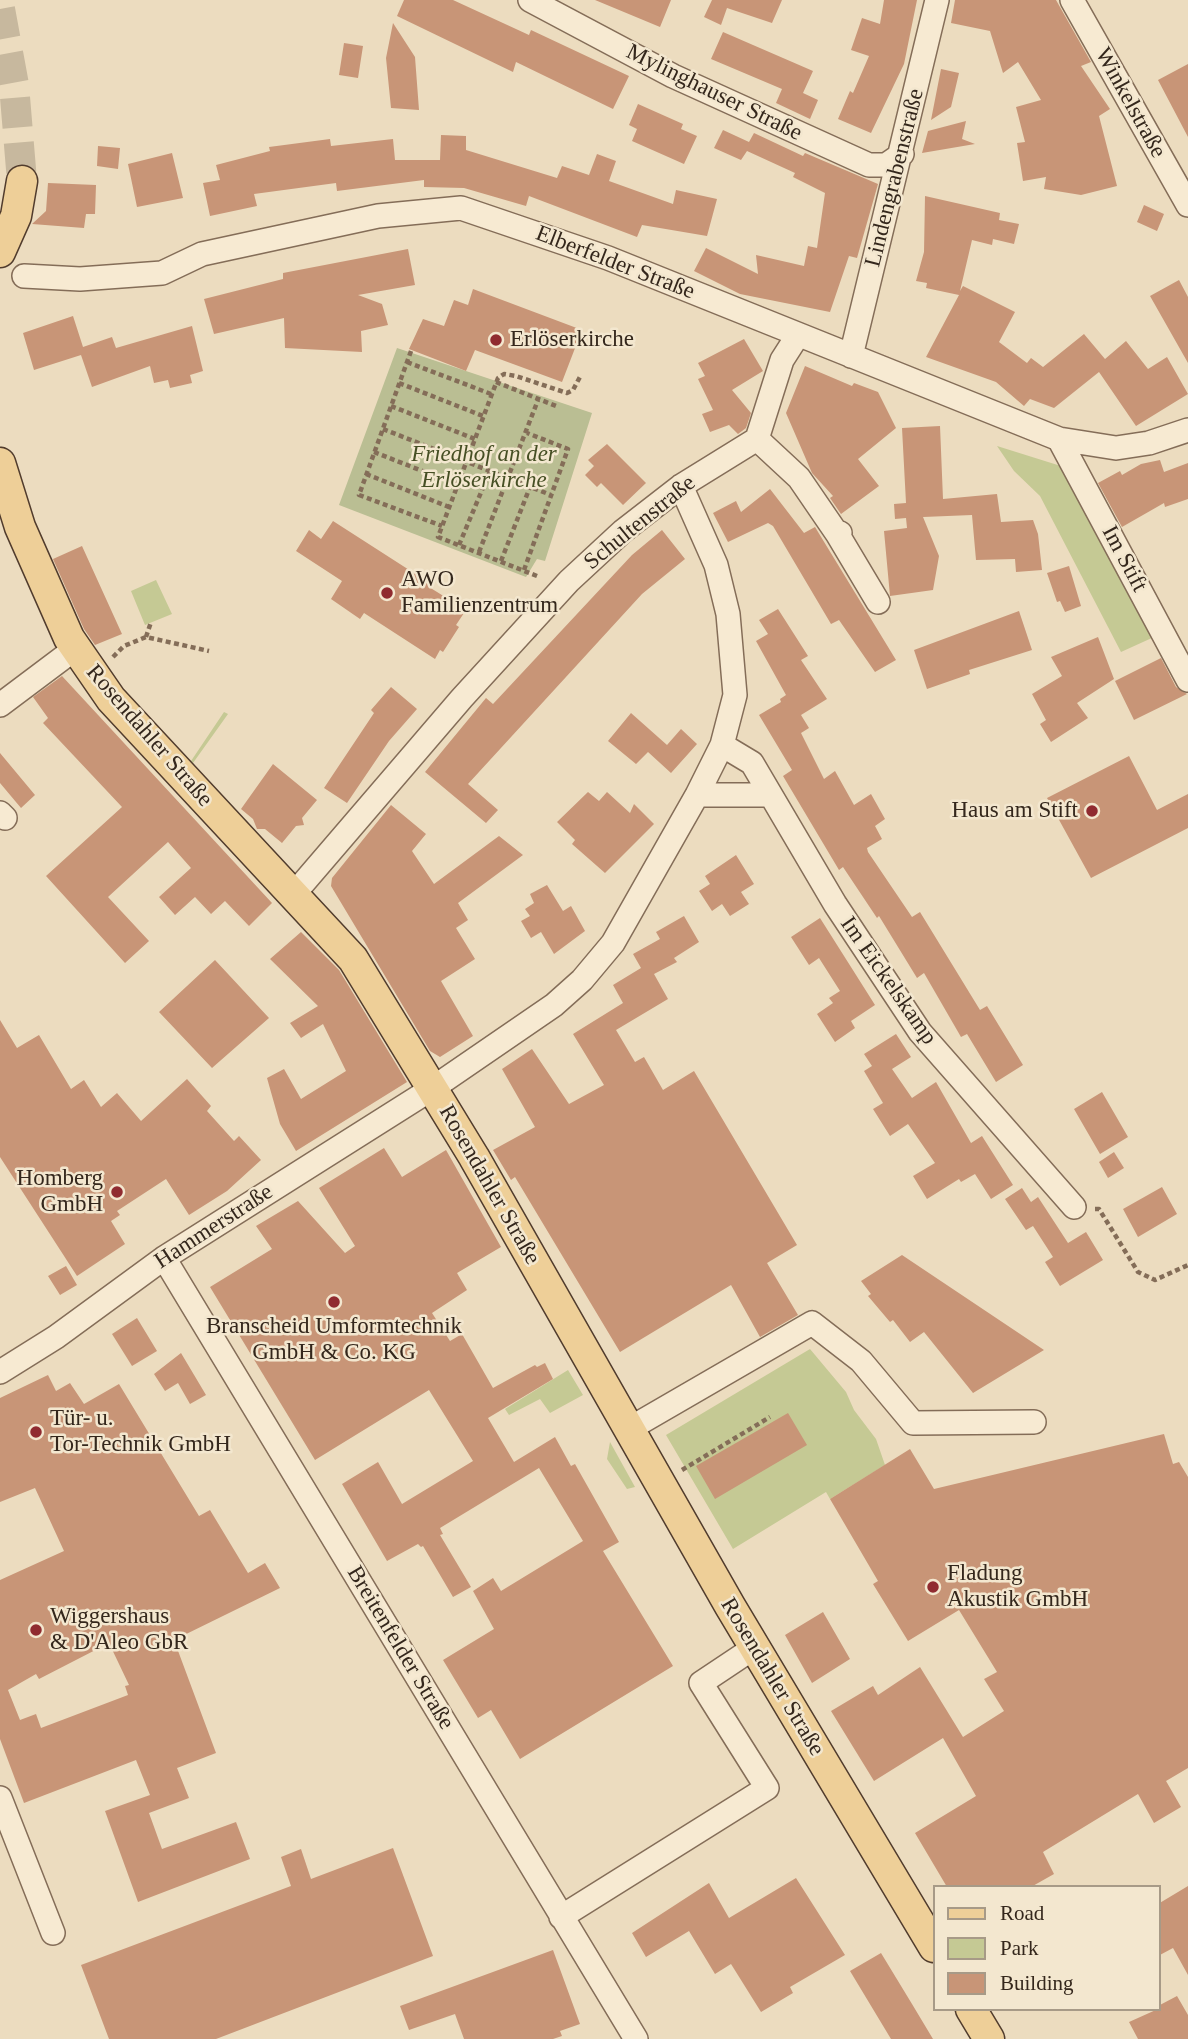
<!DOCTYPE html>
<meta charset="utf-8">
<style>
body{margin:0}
#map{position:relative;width:1188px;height:2039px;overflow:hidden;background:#ecdcbf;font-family:"Times New Roman",serif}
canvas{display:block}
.legend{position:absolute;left:933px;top:1885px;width:228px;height:126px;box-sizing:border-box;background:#f3e7cf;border:2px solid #a79a87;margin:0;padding:9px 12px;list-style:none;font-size:21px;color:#34271c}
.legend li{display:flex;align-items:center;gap:14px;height:35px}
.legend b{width:35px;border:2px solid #a79a87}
</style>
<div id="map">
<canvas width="1188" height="2039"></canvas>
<ul class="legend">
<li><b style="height:9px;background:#eecf98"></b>Road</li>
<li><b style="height:19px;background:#c5c994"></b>Park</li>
<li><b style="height:19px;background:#c89577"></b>Building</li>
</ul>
</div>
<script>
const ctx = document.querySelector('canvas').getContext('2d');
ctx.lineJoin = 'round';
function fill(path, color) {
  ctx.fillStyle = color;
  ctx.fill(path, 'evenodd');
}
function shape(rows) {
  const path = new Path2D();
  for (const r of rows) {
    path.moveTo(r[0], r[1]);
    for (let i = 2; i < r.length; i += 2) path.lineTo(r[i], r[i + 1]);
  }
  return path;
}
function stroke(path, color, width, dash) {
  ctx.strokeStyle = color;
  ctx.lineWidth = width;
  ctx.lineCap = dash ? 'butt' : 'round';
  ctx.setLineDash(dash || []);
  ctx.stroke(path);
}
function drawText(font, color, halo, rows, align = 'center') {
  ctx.font = font + ' "Times New Roman",serif';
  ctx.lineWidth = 5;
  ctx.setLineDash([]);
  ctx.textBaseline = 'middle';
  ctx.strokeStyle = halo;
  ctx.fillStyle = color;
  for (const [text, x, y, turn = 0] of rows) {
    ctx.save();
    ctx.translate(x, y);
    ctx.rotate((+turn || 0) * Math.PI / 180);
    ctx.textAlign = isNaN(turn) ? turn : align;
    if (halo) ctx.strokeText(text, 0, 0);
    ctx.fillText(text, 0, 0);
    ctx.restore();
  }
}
const green = shape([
 [997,446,1064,467,1154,637,1121,652,1040,496,1014,471],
 [156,580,172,614,145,625,131,591],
 [224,712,228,714,193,763,191,761],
 [810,1349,846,1392,854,1410,876,1439,885,1465,830,1499,826,1492,733,1549,666,1435],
 [568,1370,583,1395,550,1413,540,1399,509,1415,505,1409],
 [610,1442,635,1487,627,1489,607,1459]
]);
const cemetery = shape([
 [397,348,592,413,545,561,537,559,526,577,339,505]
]);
const building = shape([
 [404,0,453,0,529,35,531,30,629,76,613,109,516,62,513,72,397,16],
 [595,0,671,0,660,27],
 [712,0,782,0,772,23,727,8,721,25,704,17],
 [884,0,917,0,904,64,871,133,838,119,850,91,853,93,869,56,851,50,862,18,880,24],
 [955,0,1056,0,1091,62,1081,66,1110,109,1099,116,1117,186,1081,195,1044,189,1046,177,1023,181,1017,143,1025,142,1016,107,1041,100,1018,62,1003,73,990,31,951,23],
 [393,23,415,57,419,110,391,108,386,58],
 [723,32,813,71,803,93,818,100,810,119,776,103,782,89,711,59],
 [344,43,363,46,358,78,339,75],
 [1188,64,1188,137,1158,80],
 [941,69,959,73,951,107,931,120],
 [638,104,683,124,681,129,697,136,684,164,632,141,637,129,629,125],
 [966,121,962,139,975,144,922,153,928,131],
 [723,130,749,142,754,133,803,156,805,153,878,184,857,258,849,256,830,312,740,294,694,271,706,248,758,274,756,255,804,266,808,246,817,248,825,193,793,177,795,173,747,151,741,160,714,148],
 [441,135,466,136,466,150,557,178,562,166,589,175,597,154,616,161,609,181,673,204,676,190,717,199,707,236,642,225,637,237,529,196,526,206,464,188,424,187,424,180,337,191,336,183,254,194,257,206,210,216,203,183,220,180,216,165,270,151,269,147,330,139,331,146,393,139,395,160,440,160],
 [98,146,120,148,118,169,97,166],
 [172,153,183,198,137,207,128,164],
 [48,183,96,185,95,214,86,214,84,228,32,224,46,211],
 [925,196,1000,213,999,220,1019,224,1014,244,993,239,992,245,972,240,960,291,963,286,1015,312,999,342,1027,363,1031,358,1043,367,1084,334,1105,359,1126,341,1148,369,1167,357,1188,394,1136,426,1099,372,1054,408,1030,399,1024,406,996,382,926,357,959,295,926,288,927,283,916,281,924,252],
 [1144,205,1164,214,1157,231,1137,222],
 [408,249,415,285,358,295,382,304,388,325,361,331,362,352,285,348,284,318,214,334,204,299,283,279,283,273],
 [1179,280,1188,297,1188,363,1150,296],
 [473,289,582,330,562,382,475,350,466,371,409,349,423,319,444,326,454,300,468,305],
 [73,316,83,347,112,337,116,348,192,326,203,371,190,375,192,383,170,388,168,380,154,383,150,366,92,387,81,355,34,370,23,333],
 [744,339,763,371,732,390,751,413,746,428,738,434,729,425,710,432,702,414,713,410,698,379,705,376,698,363],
 [805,366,852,386,854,383,878,392,896,428,858,459,879,486,841,514,830,498,833,496,812,473,786,413],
 [940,426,943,499,997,494,1001,522,1033,520,1038,534,1042,570,1016,572,1015,559,976,560,972,515,923,517,939,556,933,590,890,596,884,531,907,528,906,518,895,519,894,504,906,503,902,428],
 [607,444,646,483,623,505,601,483,597,487,585,475,594,466,588,460],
 [1160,460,1164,472,1188,463,1188,499,1165,507,1164,503,1122,527,1098,483,1120,471,1122,475,1141,464],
 [770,489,804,533,815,527,896,660,875,672,839,620,831,624,773,526,768,523,728,542,713,513,736,501,741,512],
 [333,521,431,584,429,587,466,610,456,625,459,627,443,652,440,650,435,659,364,613,360,619,331,599,342,581,296,551,309,530,321,539],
 [662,530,685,559,642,594,468,784,498,810,486,823,425,772,486,698,493,704,632,555],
 [82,546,122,634,95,645,84,629,53,559],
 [1069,566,1081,606,1065,612,1060,601,1057,602,1047,573],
 [778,609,808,656,801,660,827,699,801,715,809,728,801,733,824,779,835,771,854,805,871,794,885,819,875,826,882,839,867,848,868,852,912,917,920,912,980,1010,987,1006,1023,1065,996,1082,967,1034,961,1037,924,973,917,978,879,916,877,918,843,867,839,870,783,776,792,770,759,715,781,702,780,699,786,695,756,641,768,634,759,620],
 [1019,611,1032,650,969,670,970,674,927,689,914,650],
 [1098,637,1114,679,1077,703,1088,718,1051,742,1040,724,1046,720,1032,694,1062,676,1051,657],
 [1161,658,1176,687,1187,694,1134,720,1115,681],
 [62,676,272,903,249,926,225,901,211,914,195,897,175,915,159,897,191,868,168,842,108,897,149,941,125,963,46,876,122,807,43,723,48,718,33,697],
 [391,687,417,709,389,741,347,803,324,788,374,713,371,710],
 [631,713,667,745,681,729,697,744,671,773,648,752,636,764,608,741],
 [0,753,35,795,21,808,0,783],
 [1129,756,1157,810,1188,794,1188,828,1091,878,1047,798],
 [273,764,317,800,302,818,304,825,296,826,282,843,265,829,257,829,253,819,241,809],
 [588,792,599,801,607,792,630,813,634,804,654,824,605,873,572,844,575,840,557,822],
 [391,805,426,834,412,851,434,884,499,836,523,855,458,903,468,920,456,928,475,959,441,981,473,1036,440,1057,430,1051,331,886,332,878],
 [736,855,754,884,741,892,749,904,730,916,722,904,712,911,699,891,710,884,705,876],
 [547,885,563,911,571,906,585,931,554,954,541,932,531,938,521,921,530,916,525,909,534,903,530,894],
 [684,916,699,942,674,958,677,962,654,974,668,999,616,1030,635,1062,644,1057,663,1090,694,1071,797,1245,767,1263,798,1315,760,1337,731,1285,620,1352,515,1177,511,1180,493,1150,535,1127,502,1069,532,1049,569,1104,604,1085,573,1034,623,1003,613,985,641,968,633,954,660,939,656,932],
 [820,918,875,1005,851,1021,855,1028,835,1042,817,1014,833,1003,829,998,840,991,819,958,809,965,791,937],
 [301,932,339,970,407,1082,296,1151,280,1124,267,1078,284,1069,301,1099,346,1071,323,1024,301,1038,290,1023,318,1006,270,959],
 [215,960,269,1018,212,1068,159,1012],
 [0,1020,17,1048,39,1035,71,1089,84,1080,101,1107,117,1093,141,1121,187,1079,211,1106,207,1111,234,1141,239,1136,261,1160,227,1191,189,1215,166,1179,117,1211,120,1215,111,1221,125,1244,77,1276,0,1157],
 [896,1034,911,1057,892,1069,912,1098,936,1082,971,1143,982,1136,1013,1185,991,1199,975,1174,961,1182,959,1179,927,1199,913,1176,935,1163,908,1124,890,1136,873,1109,883,1103,864,1071,872,1066,864,1054],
 [1102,1092,1128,1137,1100,1154,1074,1109],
 [384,1148,402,1177,446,1150,501,1247,457,1273,467,1290,432,1313,450,1341,462,1334,493,1388,535,1365,537,1367,545,1363,553,1379,488,1418,514,1462,555,1437,571,1466,575,1464,619,1542,603,1551,673,1666,520,1759,491,1710,478,1718,443,1660,494,1629,473,1591,493,1578,501,1591,583,1541,539,1468,440,1528,443,1534,440,1535,471,1587,453,1597,423,1546,421,1547,418,1544,387,1561,342,1484,378,1462,402,1504,473,1461,429,1390,315,1460,210,1287,272,1249,256,1226,298,1201,345,1253,355,1246,319,1188],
 [1114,1152,1124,1168,1108,1178,1099,1162],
 [1162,1187,1177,1214,1138,1237,1123,1209],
 [1022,1188,1031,1202,1038,1197,1068,1243,1086,1232,1103,1260,1060,1286,1045,1262,1053,1257,1033,1226,1026,1230,1005,1199],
 [902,1255,1044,1350,973,1393,924,1332,910,1342,893,1320,890,1322,868,1296,871,1294,861,1281],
 [66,1266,77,1285,60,1295,48,1276],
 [137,1318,157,1351,132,1366,112,1334],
 [181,1353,206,1395,190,1404,178,1383,165,1391,154,1374],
 [48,1375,56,1391,70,1383,84,1404,119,1384,199,1516,210,1510,248,1573,265,1563,280,1588,174,1640,216,1753,177,1768,189,1798,149,1813,162,1849,236,1822,250,1859,138,1902,105,1811,150,1795,136,1760,24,1803,0,1739,0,1580,64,1551,35,1488,0,1502,0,1398],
 [109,1643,129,1685,125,1686,128,1695,41,1728,36,1714,20,1720,8,1690,36,1674,39,1679],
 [788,1413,807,1445,715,1499,696,1466],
 [1164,1434,1173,1464,1179,1462,1188,1477,1188,1768,1166,1781,1181,1807,1154,1823,1138,1794,1043,1852,1054,1874,1031,1887,947,1887,915,1833,976,1796,943,1738,874,1781,831,1711,873,1686,878,1695,920,1667,963,1737,1004,1711,984,1679,997,1672,959,1610,908,1641,873,1584,878,1581,830,1499,910,1449,934,1489],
 [823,1612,850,1659,812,1683,785,1635],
 [393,1848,433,1956,216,2039,109,2039,81,1965,291,1886,281,1857,301,1849,311,1879],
 [796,1878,845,1955,790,1987,793,1993,761,2012,731,1964,715,1974,689,1931,646,1957,632,1933,709,1883,729,1918],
 [1188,1886,1188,1975,1173,1948,1158,1956,1158,1904],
 [553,1950,580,2024,560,2031,562,2036,553,2039,464,2039,455,2014,409,2030,400,2006],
 [881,1953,912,2004,933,2039,891,2039,850,1971],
 [1177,1996,1188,2015,1188,2039,1138,2039,1129,2022,1158,2009,1158,2006]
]);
const majorTunnel = shape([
 [0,9,14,85,22,181]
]);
const path = shape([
 [411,351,359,495,442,526],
 [407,362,491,394],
 [496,382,556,406],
 [399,383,483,416],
 [391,406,475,439],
 [383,429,551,495],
 [374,452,458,485],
 [366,474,449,507],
 [459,545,490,471],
 [479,552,538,400],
 [501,561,530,487],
 [524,570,568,449,527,433],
 [537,576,438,537,498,378,504,374,516,376,567,393,573,390,581,375],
 [146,637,151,622],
 [113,657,124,646,146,637,209,651],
 [1095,1209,1099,1209,1138,1272,1155,1280,1188,1265],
 [682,1470,770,1417]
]);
const minor = shape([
 [530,0,673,76,869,165,886,165,902,154],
 [1072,0,1188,205],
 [24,276,80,279,162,273,202,254,378,216,461,208,608,258,1059,439,1116,448,1149,443,1188,430],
 [851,356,937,0],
 [757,439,799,478,838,535,840,533],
 [1059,439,1188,680],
 [838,535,878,602],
 [0,705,76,648],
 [722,745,752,763,835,904,920,1032,1074,1207],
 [697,795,770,795],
 [0,813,5,818],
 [293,895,462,698,569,581,623,531,681,486,757,439,782,360,798,335],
 [164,1258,636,2039],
 [0,1372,56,1337,164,1258,433,1088,554,1005,582,980,613,943,697,795,722,745,735,695,728,614,716,565,681,486],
 [629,1429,812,1323,861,1361,913,1423,1034,1422],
 [0,1798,53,1933],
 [561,1917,767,1788,701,1683,755,1647]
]);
const major = shape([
 [0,252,16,216,22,181],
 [0,463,20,527,69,638,111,699,353,959,474,1157,730,1606,934,1947],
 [971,2009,989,2039]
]);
const markers = [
 [496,340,7,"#902b30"],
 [387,593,7,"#902b30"],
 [1092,811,7,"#902b30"],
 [117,1192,7,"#902b30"],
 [334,1302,7,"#902b30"],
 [36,1432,7,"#902b30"],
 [933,1587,7,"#902b30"],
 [36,1630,7,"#902b30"]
];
const streetNames = [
 ["Mylinghauser Straße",714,93,26],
 ["Winkelstraße",1130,103,61],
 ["Lindengrabenstraße",895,178,-76],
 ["Elberfelder Straße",615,263,21],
 ["Schultenstraße",640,523,-39],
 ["Im Stift",1124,559,62],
 ["Rosendahler Straße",149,736,49],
 ["Im Eickelskamp",888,981,55],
 ["Rosendahler Straße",489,1185,60],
 ["Hammerstraße",214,1227,-33],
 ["Breitenfelder Straße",400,1648,59],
 ["Rosendahler Straße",772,1677,59]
];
const poiNames = [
 ["Erlöserkirche",510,340],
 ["AWO",401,580],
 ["Familienzentrum",401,606],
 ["Haus am Stift",1078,811,"right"],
 ["Homberg",103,1179,"right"],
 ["GmbH",103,1205,"right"],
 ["Branscheid Umformtechnik",334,1327,"center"],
 ["GmbH & Co. KG",334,1353,"center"],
 ["Tür- u.",50,1419],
 ["Tor-Technik GmbH",50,1445],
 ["Fladung",947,1574],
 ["Akustik GmbH",947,1600],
 ["Wiggershaus",50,1617],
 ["& D'Aleo GbR",50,1643]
];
const parkNames = [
 ["Friedhof an der",484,455],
 ["Erlöserkirche",484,481]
];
fill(green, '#c5c994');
fill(cemetery, '#babe93');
fill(building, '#c89577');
stroke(majorTunnel, '#c7b89e', 30, [30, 15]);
stroke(minor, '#846d58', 26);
stroke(major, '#513c2d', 33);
stroke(path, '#846d58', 4.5, [5, 3.5]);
stroke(minor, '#f7ead2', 23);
stroke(major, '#eecf98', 30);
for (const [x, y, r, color] of markers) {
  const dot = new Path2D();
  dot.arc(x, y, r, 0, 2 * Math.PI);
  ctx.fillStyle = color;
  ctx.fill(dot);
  stroke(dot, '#f3e7cf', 2.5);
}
drawText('23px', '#34271c', '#f3e7cf', streetNames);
drawText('23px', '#34271c', '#f3e7cf', poiNames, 'left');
drawText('italic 23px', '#464f24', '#f3e7cf', parkNames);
</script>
